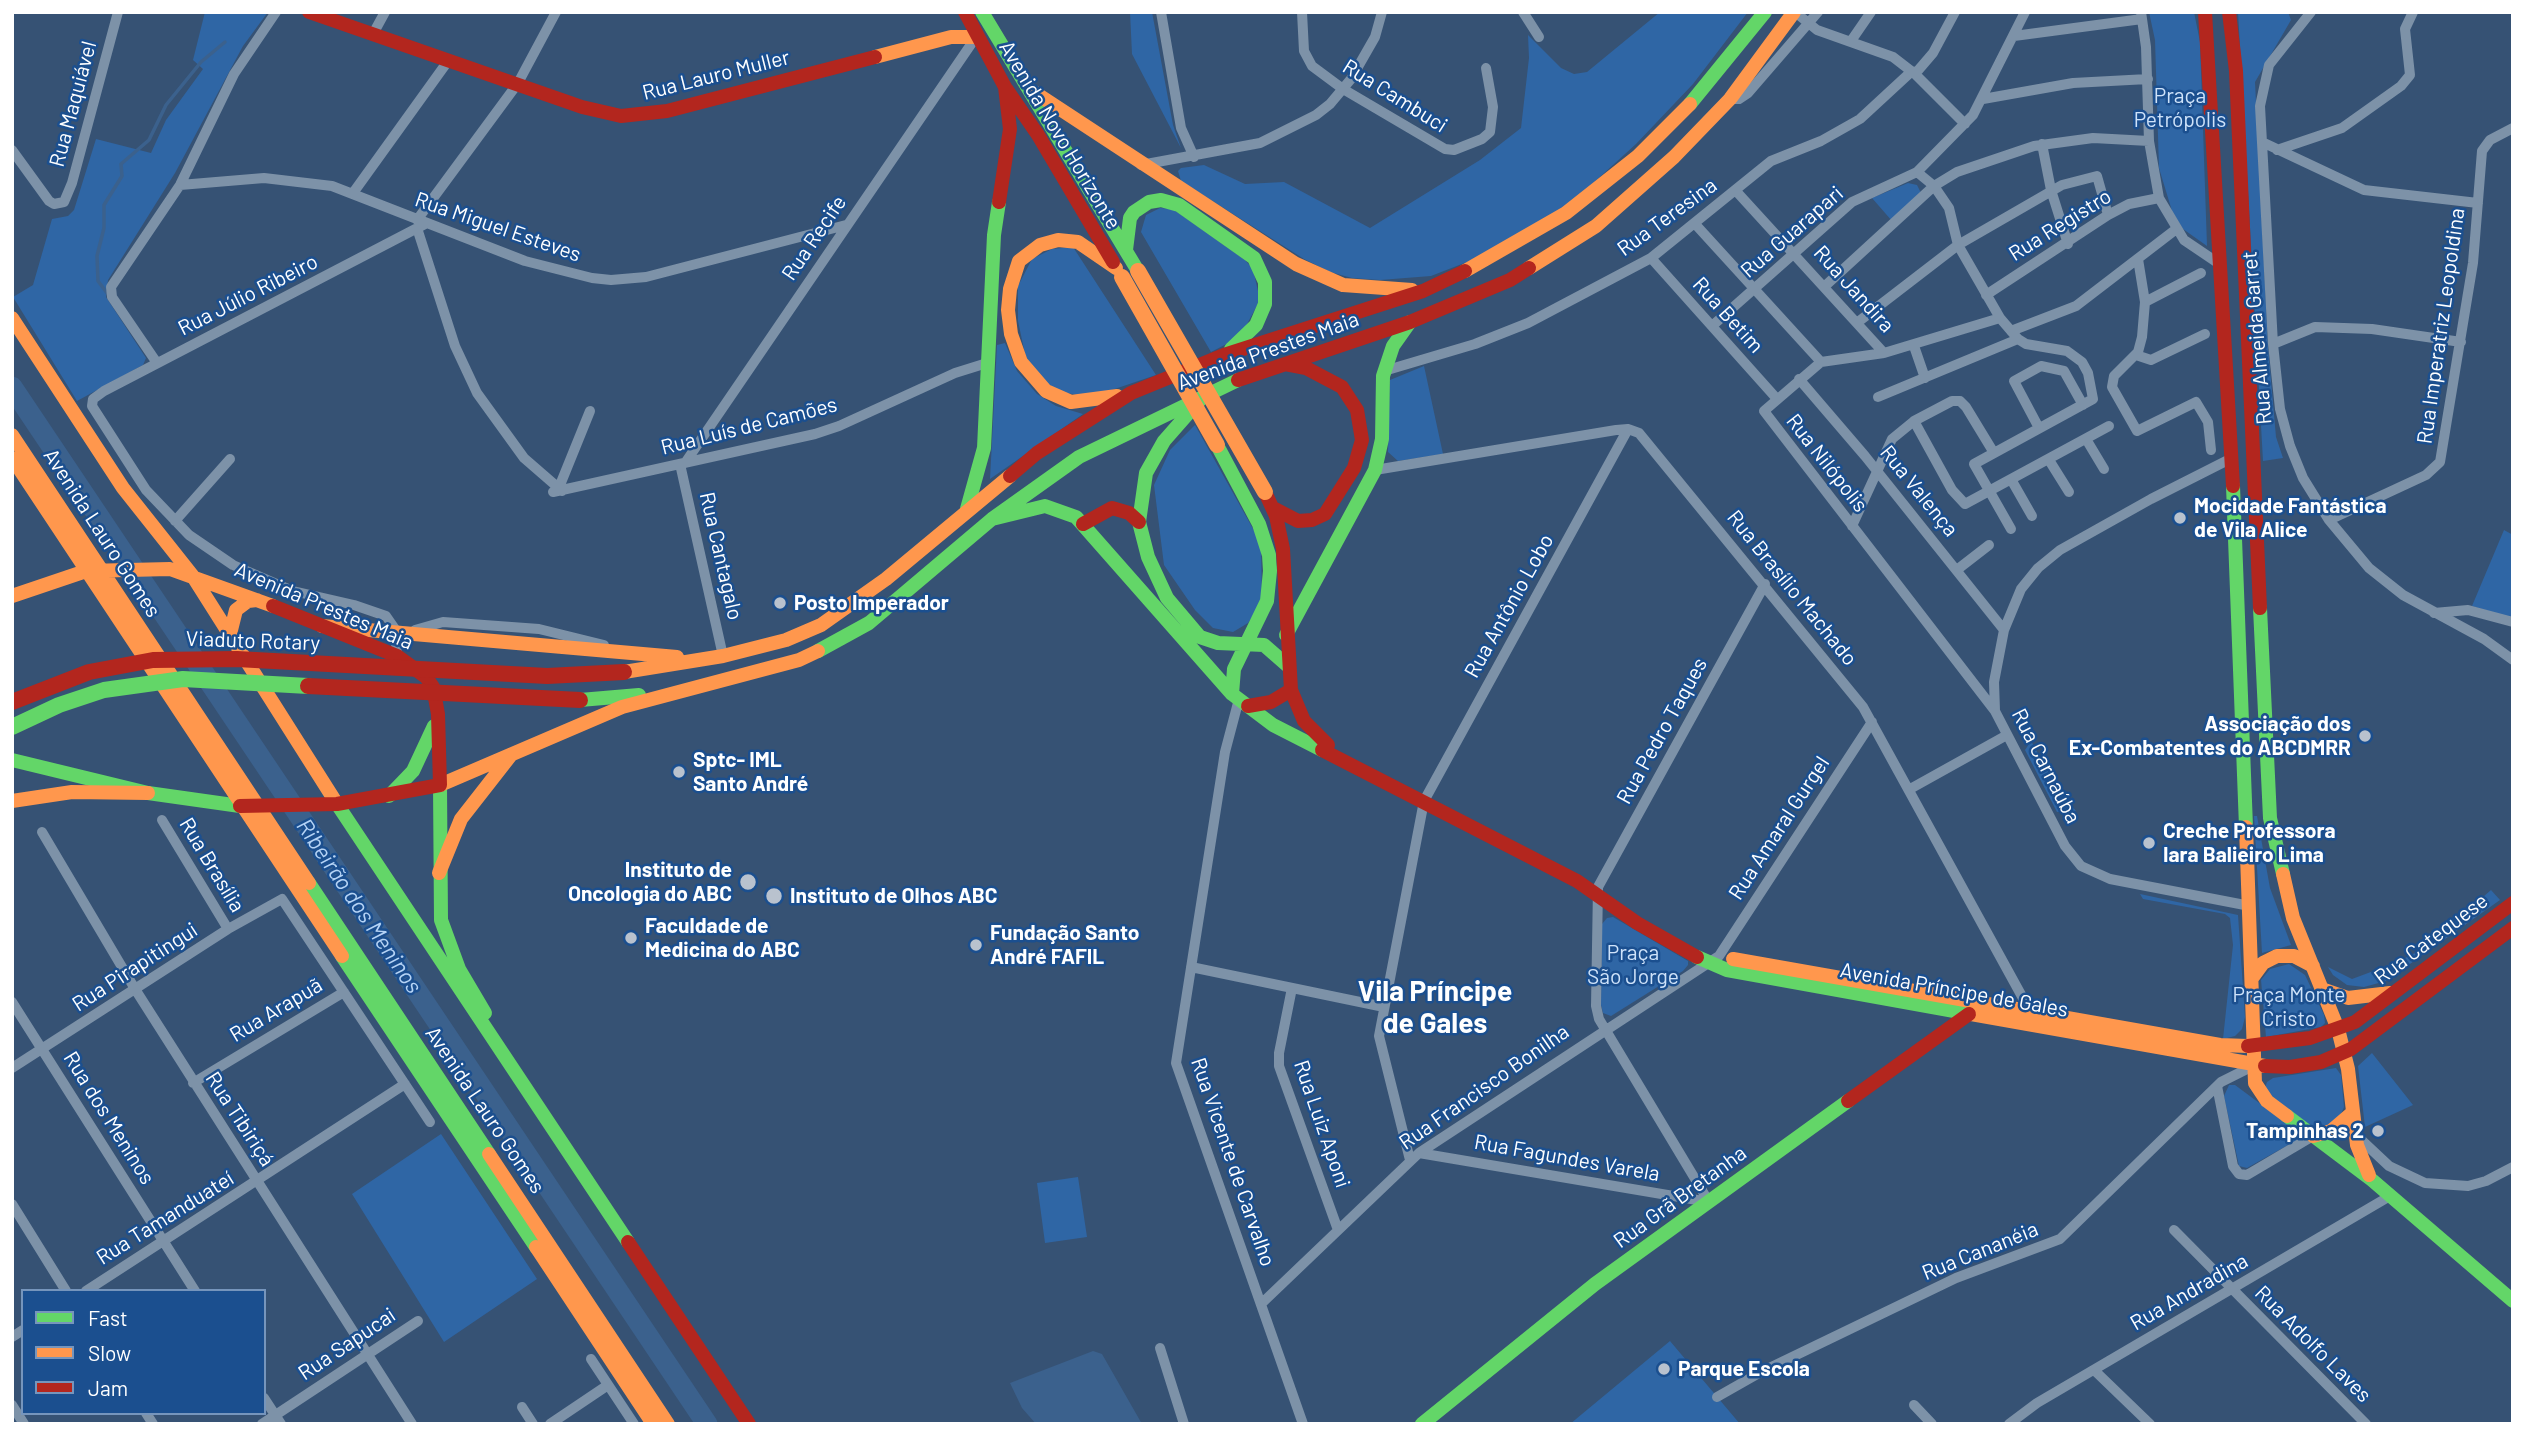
<!DOCTYPE html>
<meta charset="utf-8">
<style>
body{margin:0}
#map{position:relative;width:2525px;height:1436px;overflow:hidden;background:#365274;font-family:Barlow,sans-serif}
canvas{display:block}
.frame{position:absolute;inset:0;border:14px solid #fff;pointer-events:none}
.legend{position:absolute;left:21px;top:1289px;width:245px;height:126px;box-sizing:border-box;background:#1b4f8f;border:2px solid #7695bc;margin:0;padding:9px 12px;list-style:none;font-size:21px;color:#fff}
.legend li{display:flex;align-items:center;gap:14px;height:35px}
.legend b{width:35px;border:2px solid #7695bc}
</style>
<div id="map">
<canvas width="2525" height="1436"></canvas>
<div class="frame"></div>
<ul class="legend">
<li><b style="height:9px;background:#63d668"></b>Fast</li>
<li><b style="height:9px;background:#ff974d"></b>Slow</li>
<li><b style="height:9px;background:#b3261e"></b>Jam</li>
</ul>
</div>
<script>
const ctx = document.querySelector('canvas').getContext('2d');
ctx.lineJoin = 'round';
function fill(path, color) {
  ctx.fillStyle = color;
  ctx.fill(path, 'evenodd');
}
function shape(rows) {
  const path = new Path2D();
  for (const r of rows) {
    path.moveTo(r[0], r[1]);
    for (let i = 2; i < r.length; i += 2) path.lineTo(r[i], r[i + 1]);
  }
  return path;
}
function stroke(path, color, width, dash) {
  ctx.strokeStyle = color;
  ctx.lineWidth = width;
  ctx.lineCap = dash ? 'butt' : 'round';
  ctx.setLineDash(dash || []);
  ctx.stroke(path);
}
function drawText(font, color, halo, rows, align = 'center') {
  ctx.font = font + ' Barlow,sans-serif';
  ctx.lineWidth = 5;
  ctx.setLineDash([]);
  ctx.textBaseline = 'middle';
  ctx.strokeStyle = halo;
  ctx.fillStyle = color;
  for (const [text, x, y, turn = 0] of rows) {
    ctx.save();
    ctx.translate(x, y);
    ctx.rotate((+turn || 0) * Math.PI / 180);
    ctx.textAlign = isNaN(turn) ? turn : align;
    if (halo) ctx.strokeText(text, 0, 0);
    ctx.fillText(text, 0, 0);
    ctx.restore();
  }
}
const green = shape([
 [205,12,268,12,243,46,175,173,108,280,106,297,146,358,143,365,77,401,13,297,33,285,52,219,68,216,74,210,96,139,151,153,166,120,203,69,193,60],
 [1130,12,1152,12,1173,125,1181,148,1132,54],
 [1660,12,1748,12,1693,84,1636,144,1568,206,1472,260,1431,276,1380,280,1352,278,1330,272,1304,259,1181,181,1178,171,1181,168,1204,165,1245,184,1284,182,1370,228,1480,160,1521,128,1529,58,1528,35,1561,68,1574,74,1587,72],
 [2149,12,2194,12,2200,42,2207,246,2183,229,2172,211,2159,168,2155,40],
 [2238,12,2288,12,2291,20,2255,82,2268,347,2276,437,2283,458,2263,461],
 [1908,183,1917,185,1921,193,1892,221,1872,198],
 [1160,208,1173,209,1245,260,1253,269,1260,300,1240,337,1211,352,1141,232,1146,215],
 [1073,247,1156,375,1091,397,1060,392,1036,376,1025,354,1018,321,1018,286,1032,259,1052,249],
 [1005,343,1017,371,1037,394,1056,406,1083,414,990,479,997,345],
 [1424,366,1443,454,1398,461,1388,452,1390,380],
 [1195,425,1261,543,1262,602,1248,623,1233,632,1213,628,1195,610,1164,565,1154,485,1170,450],
 [2504,530,2513,535,2513,619,2472,606],
 [2031,741,2059,791,2076,811,2057,812,2025,750],
 [2254,816,2257,816,2270,888,2291,945,2262,953],
 [2491,890,2500,900,2386,981,2364,987,2347,985,2333,975,2328,967,2352,979,2395,963,2423,949],
 [2140,894,2238,915,2245,1017,2242,1029,2235,1036,2223,1039,2233,945,2230,918,2225,914,2143,899],
 [1613,917,1688,961,1688,965,1683,971,1611,1016,1603,1013,1601,1005,1602,924,1607,918],
 [2289,964,2305,975,2324,1015,2325,1023,2321,1027,2266,1037,2261,980,2270,969],
 [2372,1053,2413,1105,2365,1127,2358,1066],
 [2336,1068,2341,1075,2344,1107,2339,1119,2322,1128,2312,1127,2273,1098,2265,1088,2267,1082,2273,1078],
 [2229,1085,2235,1085,2297,1131,2297,1140,2247,1168,2239,1166,2224,1096],
 [441,1134,537,1279,444,1342,352,1194],
 [1078,1177,1087,1237,1045,1243,1037,1183],
 [1670,1341,1740,1424,1570,1424]
]);
const water = shape([
 [1093,1351,1102,1354,1142,1424,1036,1424,1022,1408,1010,1383]
]);
const stream = shape([
 [107,293,98,281,97,256,104,228,104,205,122,176,121,164,149,140,166,105,201,62,225,42]
]);
const river = shape([
 [12,387,707,1424]
]);
const street = shape([
 [1161,12,1181,128,1194,157],
 [1302,12,1304,51,1312,66,1343,89,1445,149,1454,150,1482,139,1490,132,1493,107,1486,68],
 [1523,12,1539,37],
 [1795,12,1817,30,1893,57,1915,74,1965,124],
 [2141,12,2146,47,2149,141,2159,198,2184,240,2221,265],
 [2311,12,2269,65,2260,106,2273,344,2280,409,2290,446,2303,478,2329,520,2369,568,2403,595,2484,639,2513,660],
 [373,34,385,12],
 [2014,36,2142,19],
 [1851,41,1871,12],
 [1915,74,1933,53,1955,12],
 [1731,99,1739,99,1748,93,1818,12],
 [1983,99,2073,83,2148,79],
 [2262,142,2364,190,2478,203],
 [2042,144,2051,190,2068,244],
 [12,150,49,201,54,204,64,202,72,183,118,12],
 [2277,150,2342,128,2401,86,2410,75,2405,29,2413,12],
 [1141,165,1260,143,1316,115,1330,104,1351,79,1375,37,1382,12],
 [1917,172,1934,186,1949,208,1958,245,2000,318,2018,339,2026,344,2067,351,2082,362,2088,373,2093,399,1974,464,2011,529],
 [180,185,264,178,332,186,525,261,592,278,611,280,646,277,846,225],
 [1736,191,1884,353],
 [353,193,448,61],
 [417,220,518,83,556,12],
 [1696,225,1821,362],
 [417,228,455,346,477,393,524,458,562,491],
 [1651,258,1777,399],
 [2138,259,2145,302,2142,337,2138,352,2114,376,2112,387,2137,431,2196,402,2208,422,2211,450],
 [1825,286,1934,186,1957,172,2034,146,2093,138,2149,141],
 [1986,295,2108,215,2129,204,2159,198],
 [2145,302,2201,273],
 [1858,322,1958,245,2062,185,2097,176,2108,215],
 [1712,326,1852,202,1917,172,1973,115,2025,12],
 [2011,331,2076,306,2175,230],
 [2273,344,2315,327,2372,329,2461,342],
 [1914,346,1925,378],
 [2136,355,2151,360,2205,334],
 [157,363,112,297,111,287,180,185,234,74,276,12],
 [1384,371,1475,344,1528,323,1651,258,1771,161,1821,141,1860,119,1912,71],
 [1799,379,1865,456,2004,630],
 [1878,397,2018,339],
 [1914,421,1952,490,1965,504,2109,426],
 [2039,428,2014,381,2041,366,2064,371,2083,405],
 [2086,439,2104,469],
 [2232,458,2151,499,2060,550,2038,568,2021,589,2004,630,1994,682,1995,711,2065,846,2081,866,2110,879,2250,906],
 [2049,460,2069,492],
 [685,463,976,37],
 [680,464,723,656],
 [1375,470,1616,430,1628,429,1639,433,1863,707,2030,1011],
 [2012,481,2032,516],
 [558,490,590,411],
 [553,492,815,434,839,426,955,373,987,363],
 [2329,520,2426,475,2440,462,2473,263,2482,151,2490,140,2513,128],
 [175,521,230,459],
 [1852,526,1892,439,1914,421,1952,401,1960,401,1966,407,1994,453],
 [1958,569,1989,545],
 [2434,613,2468,610,2513,622],
 [415,630,443,622,539,629,604,645],
 [397,656,395,629,386,616,354,605,293,591,233,565,189,535,146,490,92,406,93,399,104,391,425,224],
 [1239,699,1225,752,1176,1063,1303,1424],
 [1995,711,1764,411,1821,362,1884,353,2000,318],
 [1910,789,2007,735],
 [162,820,228,929],
 [42,832,135,989,412,1424],
 [1191,967,1384,1007],
 [1292,988,1279,1053,1279,1066,1338,1230],
 [12,1002,195,1291],
 [12,1068,228,929,282,899,430,1122],
 [193,1083,344,992],
 [2217,1086,2233,1166,2239,1174,2247,1175,2313,1136],
 [2356,1135,2389,1166,2425,1183,2468,1186,2486,1181,2513,1167],
 [1419,1153,1709,1202],
 [1410,1160,1379,1036,1424,801,1628,429],
 [1709,1202,1599,1019,1596,1006,1598,887,1765,584],
 [12,1204,66,1291],
 [2174,1230,2366,1424],
 [86,1291,405,1084],
 [1261,1304,1419,1153,1719,956,1872,722],
 [12,1337,23,1330],
 [1160,1348,1184,1424],
 [591,1359,634,1424],
 [2094,1370,2150,1424],
 [1717,1397,1761,1372,1956,1278,2060,1239,2221,1082,2251,1067],
 [264,1398,281,1424],
 [12,1405,24,1424],
 [1914,1405,1932,1424],
 [522,1407,533,1424],
 [146,1413,153,1424],
 [262,1424,418,1321],
 [550,1424,608,1385],
 [2009,1424,2037,1403,2390,1196]
]);
const fast = shape([
 [982,12,1138,271],
 [1690,104,1765,12],
 [1126,250,1130,218,1134,212,1149,202,1161,200,1179,205,1254,258,1265,282,1265,304,1256,325,1231,349],
 [1200,400,1164,441,1146,473,1139,522,1148,557,1167,598,1200,637,1218,643,1264,645,1288,666],
 [1217,445,1259,524,1269,555,1270,571,1267,601,1234,669,1232,694],
 [2233,486,2246,827],
 [967,509,984,448,994,235,999,202],
 [992,519,1045,506,1076,517,1232,694,1273,725,1322,750],
 [2260,608,2270,818,2283,874],
 [1286,635,1375,470,1382,439,1383,376,1393,346,1410,322],
 [818,651,869,623,992,519,1079,457,1238,380],
 [580,700,639,695],
 [12,760,148,793,240,806],
 [440,785,441,920,459,969,485,1013],
 [389,796,413,771,434,726],
 [337,804,628,1242],
 [309,883,489,1154],
 [342,956,536,1247],
 [1697,957,1727,970,1971,1014],
 [2287,1116,2372,1180,2513,1301],
 [1422,1424,1595,1284,1848,1101]
]);
const slow = shape([
 [875,57,951,37,976,37],
 [1031,90,1296,264,1343,285,1412,290],
 [1116,268,1078,242,1058,240,1040,245,1019,261,1010,289,1008,310,1011,334,1021,362,1046,391,1071,402,1117,396],
 [1529,268,1596,226,1674,157,1730,99,1794,12],
 [1465,271,1566,213,1638,156,1690,104],
 [12,318,123,488,192,575,337,804],
 [12,435,309,883],
 [12,458,342,956],
 [12,596,86,571,170,569,273,606],
 [322,626,677,657],
 [230,634,236,610,248,601,257,600],
 [624,672,723,656,786,640,821,625,886,579,1010,476],
 [440,785,622,707,799,660,818,651],
 [12,801,72,792,148,793],
 [2246,827,2255,1083,2267,1101,2287,1116],
 [439,873,461,819,511,755],
 [2283,874,2293,918,2338,1029,2348,1069,2357,1145,2369,1175],
 [1733,959,2220,1045,2248,1046],
 [2252,978,2263,963,2277,956,2294,956,2313,966],
 [2322,989,2348,998,2390,993],
 [1971,1014,2265,1066],
 [2313,1136,2331,1131,2352,1113],
 [489,1154,668,1424],
 [536,1247,653,1424]
]);
const jam = shape([
 [309,12,582,107,621,116,667,111,875,57],
 [965,12,1005,87,1038,135,1113,262],
 [2205,12,2233,486],
 [2229,12,2236,71,2260,608],
 [999,202,1010,129,1005,87],
 [1238,380,1410,322,1510,280,1529,268],
 [1010,476,1037,453,1131,393,1224,355,1423,291,1465,271],
 [1265,492,1276,516,1283,549,1291,690,1304,721,1328,745],
 [1273,508,1298,521,1312,520,1325,514,1354,468,1362,440,1357,410,1342,387,1306,368,1285,364],
 [1083,524,1112,508,1129,513,1139,522],
 [1248,706,1271,702,1291,690],
 [1322,750,1577,881,1637,923,1697,957],
 [240,806,337,804,440,785,438,714,433,687,426,677,397,656,273,606],
 [2248,1046,2310,1038,2355,1022,2513,903],
 [2265,1066,2290,1067,2321,1062,2351,1049,2513,928],
 [1848,1101,1969,1014],
 [628,1242,749,1424]
]);
const fastBridge = shape([
 [12,727,59,705,104,690,183,679,308,686]
]);
const slowBridge = shape([
 [1138,271,1265,492],
 [1122,277,1217,445]
]);
const jamBridge = shape([
 [308,686,580,700],
 [12,702,89,672,153,660,237,659,547,676,624,672]
]);
const markers = [
 [2180,518,7,"#b9c2ce"],
 [780,603,7,"#b9c2ce"],
 [2365,736,7,"#b9c2ce"],
 [679,772,7,"#b9c2ce"],
 [2149,843,7,"#b9c2ce"],
 [748,882,9,"#b9c2ce"],
 [774,896,9,"#b9c2ce"],
 [631,938,7,"#b9c2ce"],
 [976,945,7,"#b9c2ce"],
 [2378,1131,7,"#b9c2ce"],
 [1664,1369,7,"#b9c2ce"]
];
const streetNames = [
 ["Rua Lauro Muller",716,75,-14],
 ["Rua Cambuci",1395,96,32],
 ["Rua Maquiável",73,104,-75],
 ["Avenida Novo Horizonte",1060,135,59],
 ["Rua Teresina",1667,217,-36],
 ["Rua Registro",2060,225,-32],
 ["Rua Miguel Esteves",498,227,19],
 ["Rua Guarapari",1792,232,-41],
 ["Rua Recife",814,238,-56],
 ["Rua Jandira",1854,289,48],
 ["Rua Júlio Ribeiro",248,295,-27],
 ["Rua Betim",1728,315,48],
 ["Rua Imperatriz Leopoldina",2441,326,-82],
 ["Rua Almeida Garret",2257,338,-95],
 ["Avenida Prestes Maia",1268,351,-20],
 ["Rua Luís de Camões",749,426,-14],
 ["Rua Nilópolis",1827,463,52],
 ["Rua Valença",1919,491,51],
 ["Avenida Lauro Gomes",102,533,57],
 ["Rua Cantagalo",721,556,77],
 ["Rua Brasílio Machado",1792,588,51],
 ["Avenida Prestes Maia",324,606,23],
 ["Rua Antônio Lobo",1509,606,-61],
 ["Viaduto Rotary",253,641,2],
 ["Rua Pedro Taques",1662,731,-61],
 ["Rua Carnaúba",2046,766,63],
 ["Rua Amaral Gurgel",1779,828,-57],
 ["Rua Brasília",212,865,59],
 ["Rua Catequese",2431,939,-37],
 ["Rua Pirapitingui",135,967,-33],
 ["Avenida Príncipe de Gales",1954,990,10],
 ["Rua Arapuã",276,1010,-31],
 ["Rua Francisco Bonilha",1484,1087,-35],
 ["Avenida Lauro Gomes",485,1110,56],
 ["Rua dos Meninos",109,1118,58],
 ["Rua Tibiriçá",240,1119,57],
 ["Rua Luiz Aponi",1322,1124,71],
 ["Rua Fagundes Varela",1567,1158,10],
 ["Rua Vicente de Carvalho",1233,1162,71],
 ["Rua Grã Bretanha",1680,1197,-36],
 ["Rua Tamanduateí",165,1218,-32],
 ["Rua Cananéia",1980,1251,-22],
 ["Rua Andradina",2189,1292,-30],
 ["Rua Sapucai",347,1344,-34],
 ["Rua Adolfo Laves",2313,1344,45]
];
const parkNames = [
 ["Praça",2180,96],
 ["Petrópolis",2180,120],
 ["Praça",1633,953],
 ["São Jorge",1633,977],
 ["Praça Monte",2289,995],
 ["Cristo",2289,1019]
];
const poiNames = [
 ["Mocidade Fantástica",2194,506],
 ["de Vila Alice",2194,530],
 ["Posto Imperador",794,603],
 ["Associação dos",2351,724,"right"],
 ["Ex-Combatentes do ABCDMRR",2351,748,"right"],
 ["Sptc- IML",693,760],
 ["Santo André",693,784],
 ["Creche Professora",2163,831],
 ["Iara Balieiro Lima",2163,855],
 ["Instituto de",732,870,"right"],
 ["Oncologia do ABC",732,894,"right"],
 ["Instituto de Olhos ABC",790,896],
 ["Faculdade de",645,926],
 ["Medicina do ABC",645,950],
 ["Fundação Santo",990,933],
 ["André FAFIL",990,957],
 ["Tampinhas 2",2364,1131,"right"],
 ["Parque Escola",1678,1369]
];
const waterNames = [
 ["Ribeirão dos Meninos",359,906,56]
];
const districtNames = [
 ["Vila Príncipe",1435,992],
 ["de Gales",1435,1024]
];
fill(green, '#2f66a5');
fill(water, '#3b618d');
stroke(stream, '#3b618d', 3.5);
stroke(river, '#3b618d', 21);
stroke(street, '#7d92a8', 10);
stroke(fast, '#63d668', 14);
stroke(slow, '#ff974d', 14);
stroke(jam, '#b3261e', 14);
stroke(fastBridge, '#63d668', 16);
stroke(slowBridge, '#ff974d', 16);
stroke(jamBridge, '#b3261e', 16);
for (const [x, y, r, color] of markers) {
  const dot = new Path2D();
  dot.arc(x, y, r, 0, 2 * Math.PI);
  ctx.fillStyle = color;
  ctx.fill(dot);
  stroke(dot, '#1b4f8f', 2.5);
}
drawText('21px', '#fff', '#1b4f8f', streetNames);
drawText('21px', '#cfe3fa', '#1b4f8f', parkNames);
drawText('bold 21px', '#fff', '#1b4f8f', poiNames, 'left');
drawText('italic 23px', '#b5d3f5', '#1b4f8f', waterNames);
drawText('bold 28px', '#fff', '#1b4f8f', districtNames);
</script>
